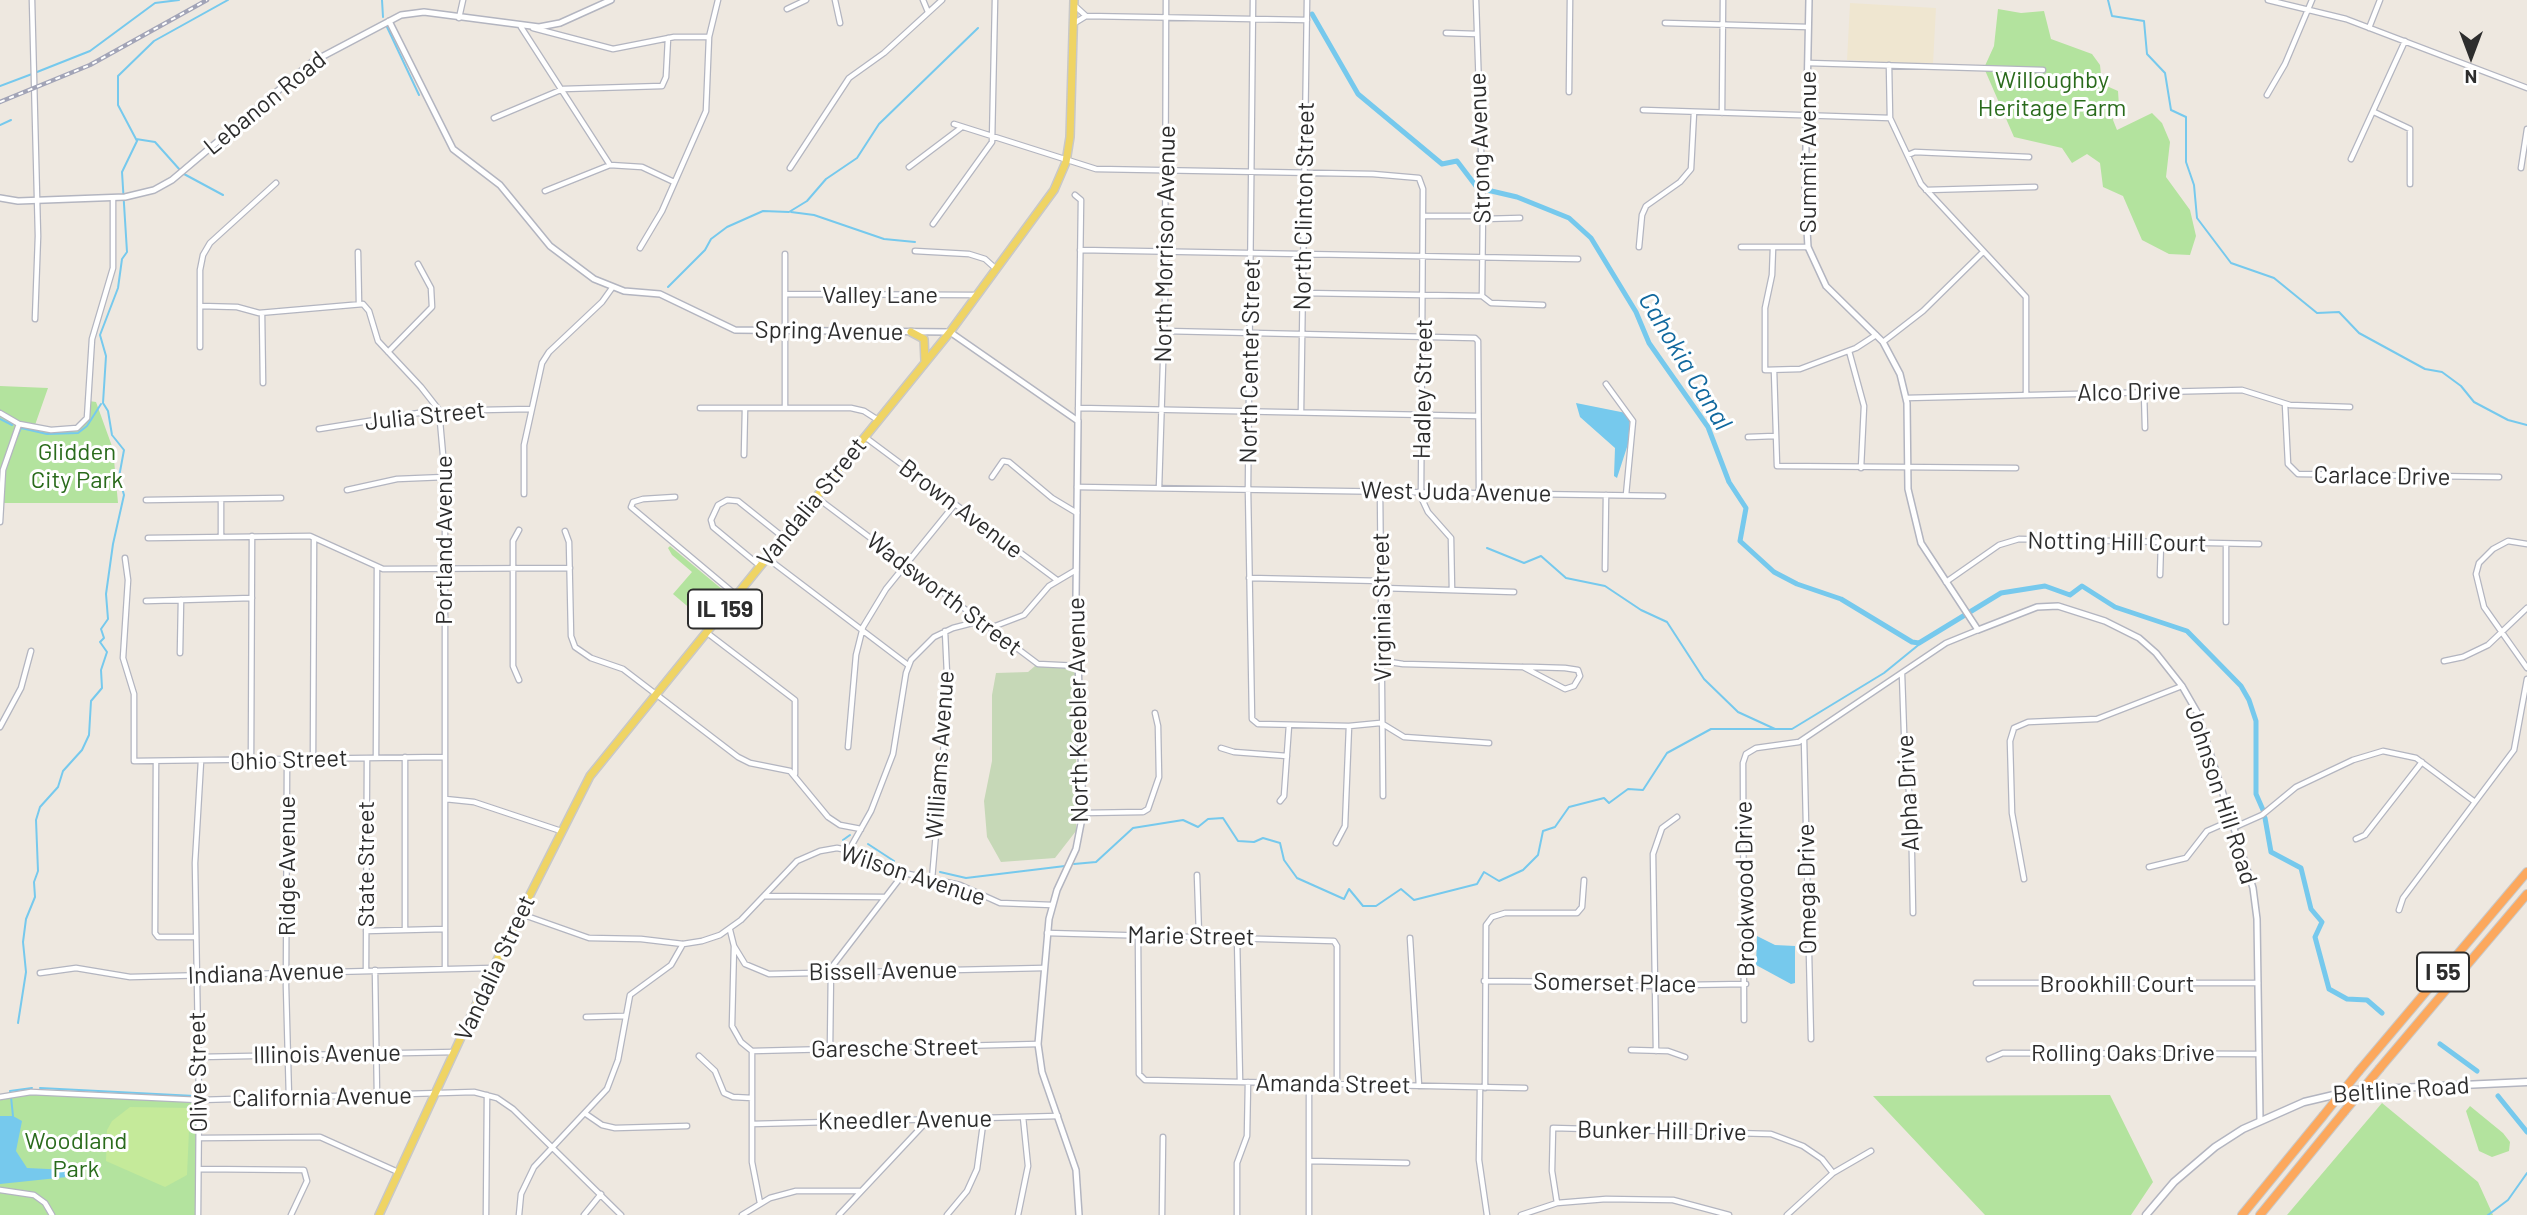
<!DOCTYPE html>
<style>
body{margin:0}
#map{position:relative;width:2527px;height:1215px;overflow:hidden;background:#eee8e0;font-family:Barlow,sans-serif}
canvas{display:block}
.north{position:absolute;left:2436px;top:21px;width:70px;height:70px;-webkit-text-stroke:5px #fff;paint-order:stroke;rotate:180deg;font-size:19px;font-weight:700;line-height:28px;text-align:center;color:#2d2d2d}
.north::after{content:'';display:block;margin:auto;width:24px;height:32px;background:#2d2d2d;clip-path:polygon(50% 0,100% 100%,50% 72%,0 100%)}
</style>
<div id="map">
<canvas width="2527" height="1215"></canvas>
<div class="north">N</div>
</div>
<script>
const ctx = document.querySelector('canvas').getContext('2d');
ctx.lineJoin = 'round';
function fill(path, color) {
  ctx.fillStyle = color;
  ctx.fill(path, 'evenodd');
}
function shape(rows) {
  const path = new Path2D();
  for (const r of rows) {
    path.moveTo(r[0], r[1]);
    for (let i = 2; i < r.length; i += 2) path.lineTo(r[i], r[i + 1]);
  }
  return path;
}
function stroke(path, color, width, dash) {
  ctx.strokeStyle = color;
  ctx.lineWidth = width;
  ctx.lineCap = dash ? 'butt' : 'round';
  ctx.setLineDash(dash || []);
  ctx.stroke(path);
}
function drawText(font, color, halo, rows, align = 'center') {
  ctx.font = font + ' Barlow,sans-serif';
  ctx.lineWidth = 6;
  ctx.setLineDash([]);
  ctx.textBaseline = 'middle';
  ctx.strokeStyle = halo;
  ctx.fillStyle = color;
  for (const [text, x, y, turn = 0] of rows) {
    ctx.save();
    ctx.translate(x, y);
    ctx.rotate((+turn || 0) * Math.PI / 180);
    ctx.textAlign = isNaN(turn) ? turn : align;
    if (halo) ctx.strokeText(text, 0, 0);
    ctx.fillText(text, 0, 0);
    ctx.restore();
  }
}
const education = shape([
 [1850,3,1936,8,1933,65,1847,60]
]);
const green = shape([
 [1998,9,2021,13,2044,11,2051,39,2092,54,2100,65,2102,84,2118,91,2119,106,2114,112,2113,120,2117,130,2152,113,2162,123,2170,142,2166,177,2190,210,2196,236,2190,255,2169,254,2142,240,2123,196,2103,187,2100,163,2087,154,2072,163,2062,148,2014,137,1984,68,1994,46],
 [0,386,48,388,35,425,51,430,75,428,84,422,89,401,96,402,113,449,118,503,0,503],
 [670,546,729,595,706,622,673,594,692,572,672,555,668,548],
 [53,1092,199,1100,197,1215,0,1215,0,1097],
 [2110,1095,2153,1182,2131,1215,1985,1215,1873,1096],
 [2382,1103,2478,1182,2493,1215,2287,1215],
 [2470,1106,2503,1133,2510,1142,2509,1151,2492,1157,2479,1151,2466,1111]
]);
const cemetery = shape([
 [1035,666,1072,669,1076,675,1076,831,1055,858,1001,862,987,837,984,801,992,761,992,695,996,673,1028,672]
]);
const pitch = shape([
 [130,1107,190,1108,187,1175,165,1187,106,1161,107,1130,112,1121]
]);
const water = shape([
 [1576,403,1626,413,1630,419,1628,444,1617,478,1614,476,1615,448,1580,417],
 [1757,936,1775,945,1795,946,1795,983,1791,984,1756,965],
 [0,1116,13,1116,22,1121,16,1151,27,1168,69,1170,67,1177,0,1184]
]);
const stream = shape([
 [382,0,383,17],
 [2108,0,2112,16,2144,21,2147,54,2165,73,2171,110,2186,117,2186,162,2194,185,2197,218,2231,263,2274,278,2317,313,2339,312,2359,333,2425,369,2442,372,2461,386,2474,402,2508,420,2527,425],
 [387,27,419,95],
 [37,72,90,51,155,3,179,0],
 [0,86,32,74],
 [0,125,11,120],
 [136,139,155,142,180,170],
 [184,174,223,195],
 [791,212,814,215,884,239,915,242],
 [668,287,705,250,711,239,727,227,763,211,789,212,807,201,826,179,857,158,879,124,978,28],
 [0,419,12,425],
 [15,441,21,428,47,434,78,433,87,426,101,404],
 [1487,548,1524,563,1541,556,1566,578,1605,586,1641,610,1667,622,1704,679,1738,712,1775,729],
 [843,840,850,835],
 [868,844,894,861],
 [1074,864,1096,862,1133,828,1183,820,1198,827,1208,819,1223,818,1238,841,1254,842,1263,838,1280,843,1284,860,1297,878,1344,899,1349,889,1363,906,1376,906,1401,889,1414,900,1477,884,1484,872,1499,881,1523,870,1538,855,1543,831,1555,827,1569,807,1604,798,1609,803,1628,789,1643,790,1667,753,1711,729,1792,729,1884,673,1927,638],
 [940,872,966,878,1065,866],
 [18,1023,26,972,23,942,26,919,35,897,34,882,38,871,36,820,40,807,58,787,63,771,82,750,89,735,91,701,102,688,101,670,107,652,100,642,104,638,101,629,108,619,106,594,113,544,124,495,119,477,124,450,112,435,108,411,103,403,106,356,100,335,118,288,122,259,127,252,122,172,137,141,118,105,118,76,154,41,228,0],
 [40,1088,195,1096],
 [10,1091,32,1088],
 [11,1097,13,1116],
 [2488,1215,2508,1200,2527,1173]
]);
const canal = shape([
 [1312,14,1358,94,1442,164,1457,161,1479,190],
 [1487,190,1517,197,1569,218,1591,238,1636,312,1649,343,1708,427,1729,482,1746,508,1740,541,1774,572,1797,584,1841,599,1912,642,1919,643,2001,593,2045,586,2070,595,2082,586,2115,607,2187,631,2241,686,2249,700,2256,721,2256,794,2263,810],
 [2265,818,2271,852,2301,868,2311,909,2322,922,2315,937,2329,989,2347,999,2367,1000,2382,1013],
 [2440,1044,2477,1071],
 [2498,1096,2527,1132]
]);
const minor = shape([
 [32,0,38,236,35,319],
 [835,0,840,23],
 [923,0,928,12],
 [1253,0,1248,489,1252,719,1258,724,1349,726,1380,723],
 [1476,0,1483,208,1482,296],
 [2268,0,2346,19,2527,88],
 [1074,5,1086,16],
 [787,9,806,0],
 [1086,16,1307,20],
 [459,18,463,0],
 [1665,23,1808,27],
 [1073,24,1086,16],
 [521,27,610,165],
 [533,28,613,49,674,37,709,37],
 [2369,28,2380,0],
 [1446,33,1477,34],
 [1808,63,2043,70],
 [1889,65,1890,118,1921,184,2026,297,2026,394],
 [1569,92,1570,0],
 [2267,95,2285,64,2312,0],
 [1643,110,1890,118],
 [2374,112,2410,129,2410,184],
 [1722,113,1723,0],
 [494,118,563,89,662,86,666,77,668,38],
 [954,124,1096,169,1373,174,1419,178,1423,189,1421,497,1428,512,1451,538,1452,590],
 [1908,155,1915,152,2029,157],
 [2351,159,2405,41],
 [909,167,962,127],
 [790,168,849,78,884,53,942,0],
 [2521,168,2527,129],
 [1926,190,2035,187],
 [545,191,610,165,642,167,674,182],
 [1075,195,1081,200,1078,421],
 [1424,216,1483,216],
 [1483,219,1520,218],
 [933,224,992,142,995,0],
 [1639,247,1642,215,1646,206,1680,182,1691,169,1694,112],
 [1741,247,1808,247],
 [640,248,662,211,706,111,709,37,718,0],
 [1773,248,1772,275,1765,308,1765,370,1800,369,1856,348,1876,335],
 [1080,250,1578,259],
 [915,251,969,254,985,259,995,268],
 [358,252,359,304],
 [1303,293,1482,296,1491,303,1543,305],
 [785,294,975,295],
 [200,306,237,307,259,313,363,304,369,311,378,341,421,387,439,410,445,477,445,969],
 [262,313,263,383],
 [1165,331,1475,338,1478,341,1479,493],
 [1883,342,1923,311,1983,252],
 [200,347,200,270,203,255,210,243,276,183],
 [1849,351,1864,406,1861,468],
 [388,352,432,307,431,288,418,264],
 [1774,370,1777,466,2016,468],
 [1606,384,1633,421,1626,495],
 [2144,392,2145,428],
 [1906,398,2242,390,2290,405,2350,407],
 [2285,404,2288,464,2298,474,2499,477],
 [700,408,851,408,864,411,878,420],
 [785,408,785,254],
 [1078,408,1478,416],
 [1301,411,1307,0],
 [0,413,19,424,51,430,77,428,87,418,92,339,113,268,113,198],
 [319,429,431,411,531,409],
 [865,437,1057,580],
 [1748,437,1775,436],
 [744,455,745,409],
 [992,477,1003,461,1009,462,1052,498,1077,513],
 [1077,487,1663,496],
 [1159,488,1165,301,1166,0],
 [347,490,397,479,445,477],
 [1380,490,1383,796],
 [524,494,524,445,542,363,549,352,602,302,612,288],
 [675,497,643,499,633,502,631,507,736,595],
 [816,497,1038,664,1079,666],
 [146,500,281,498],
 [0,522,3,470,19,424],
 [519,530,513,541,513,666,519,680],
 [565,531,569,542,571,636,575,647,591,658,623,669,738,757,750,763,790,771,828,817,840,825,861,829],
 [221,537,221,501],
 [148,538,310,536,383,569,570,568],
 [2527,544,2508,541,2493,549,2479,563,2476,574,2484,607,2527,668],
 [125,558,128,580,123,658,134,694,134,761,444,757],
 [767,558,908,665],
 [760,566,713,527,711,520,718,505,727,500,738,501,783,537],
 [1605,569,1606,495],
 [2160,575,2161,543],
 [1249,578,1382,581],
 [1946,582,1999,545,2019,539,2259,544],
 [1382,588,1514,592],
 [146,601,252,598],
 [2226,622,2226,544],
 [990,628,1024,615,1049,586,1076,570],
 [706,632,795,700,795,774],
 [180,653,181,600],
 [1383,661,1403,664,1523,667,1532,667,1565,668,1578,670,1580,676,1574,686,1565,689,1523,667],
 [2444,661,2463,657,2488,645,2527,608],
 [1902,674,1905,761,1911,806,1913,913],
 [1381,723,1404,737,1489,743],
 [0,727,21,688,31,651],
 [1804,739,1811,1039],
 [848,747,856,655,863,627,886,589,955,504],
 [1221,748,1234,752,1287,756],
 [405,757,405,930],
 [376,758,377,567],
 [313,760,314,538],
 [156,761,155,933,158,937,196,937],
 [251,761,252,536],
 [287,761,286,986,289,1098],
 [445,799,474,802,561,831],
 [1280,801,1284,796,1289,725],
 [1083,813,1143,812,1148,809,1159,777,1158,726,1155,713],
 [2235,827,2262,815,2296,787,2353,760,2383,751,2416,758,2475,802],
 [2356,839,2365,835,2422,762],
 [1336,843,1345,826,1349,726],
 [849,850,871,811,893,754,906,673,911,660,934,637,953,628,980,621],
 [2149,867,2186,858,2207,831,2232,820],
 [1197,875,1199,935],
 [932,879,948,696,945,631],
 [2024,879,2012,813,2010,741,2014,728,2028,722,2097,719,2182,686],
 [764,896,884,897],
 [2399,910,2403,898,2514,750,2527,679],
 [521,914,589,938,641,939,683,944,702,941,720,935,741,920,797,861,820,851,837,848,857,852,904,873,960,885,1000,903,1052,905],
 [730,930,734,946,732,1026,741,1042,752,1051],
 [366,931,445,929],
 [1047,933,1334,941,1337,946,1337,1083],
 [1138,935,1139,1074,1145,1080,1525,1088],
 [1237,937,1240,1081],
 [1410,938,1419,1086],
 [734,946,745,964,769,974,1044,968],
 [366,970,367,758],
 [375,970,377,1096],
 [40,973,76,968,130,977,492,968],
 [1484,981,1591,982,1623,986,1746,984],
 [1976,983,2258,983],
 [586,1017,624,1016],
 [1744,1020,1743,763,1746,754,1756,748,1799,742,1946,643,1978,630],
 [830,1049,831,968,904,873],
 [1631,1050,1668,1051,1685,1057],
 [752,1051,1038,1044],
 [752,1051,752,1162,760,1203],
 [1656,1051,1653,854,1662,828,1677,817],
 [699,1056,715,1071,724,1093,733,1097,752,1098],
 [199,1057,455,1052],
 [1989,1059,2003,1053,2259,1054],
 [1480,1088,1479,1160,1487,1215],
 [1485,1088,1486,925,1492,917,1505,913,1577,913,1582,907,1584,880],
 [1309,1092,1309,1215],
 [0,1097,31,1092,199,1100,474,1092,497,1098,513,1109,621,1215],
 [586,1114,602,1125,615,1128,687,1126],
 [752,1124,1058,1116],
 [200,1138,320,1137,398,1172],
 [1309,1161,1407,1163],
 [200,1169,304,1170,307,1181,291,1215],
 [0,1190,34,1195,45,1203,52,1215],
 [1557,1203,1552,1171,1553,1128,1771,1134,1803,1146,1822,1159,1833,1173],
 [198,1215,199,1100,195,863,201,761],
 [486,1215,487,1095],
 [519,1215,521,1194,534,1167,607,1089,618,1060,630,995,671,965,683,944],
 [584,1215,601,1194],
 [742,1215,770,1198,796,1191,861,1191],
 [839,1215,929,1119],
 [947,1215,967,1191,977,1169,984,1117],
 [1018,1215,1028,1166,1023,1117],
 [1162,1215,1163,1137],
 [1237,1215,1237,1163,1247,1136,1248,1082],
 [1521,1215,1557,1203,1606,1199,1673,1200,1729,1215],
 [1787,1215,1833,1173,1871,1151]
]);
const tertiary = shape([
 [1809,0,1805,195,1808,247,1826,286,1883,342,1900,374,1907,403,1908,489,1921,543,1978,630,2037,607,2058,606,2105,621,2139,638,2156,653,2182,686,2197,712,2253,888,2257,919,2260,1120],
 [389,21,453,149,500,185,550,246,594,279,624,291,660,294,735,330,950,332,1078,421,1076,597,1083,813,1076,849,1057,890,1049,919,1038,1044,1042,1072,1076,1170,1079,1215],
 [0,198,18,201,125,197,154,190,172,180,312,62,401,15,424,12,539,27,560,23,611,0]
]);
const secondary = shape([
 [2146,1215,2174,1182,2215,1147,2243,1129,2304,1102,2355,1090,2527,1082]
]);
const primary = shape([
 [911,332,924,339,925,361],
 [379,1215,493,968,590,776,950,332,1054,190,1066,162,1070,137,1074,0]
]);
const motorway = shape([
 [2380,1068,2527,894],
 [2359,1071,2527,872],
 [2242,1215,2323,1116],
 [2260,1215,2344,1112]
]);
const rail = shape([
 [0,102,90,65,207,0]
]);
const motorwayBridge = shape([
 [2344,1112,2380,1068],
 [2323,1116,2359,1071]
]);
const shields = [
 [725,609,74],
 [2443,972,52]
];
const shieldNames = [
 ["IL 159",725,609],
 ["I 55",2443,972]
];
const parkNames = [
 ["Willoughby",2052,80],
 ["Heritage Farm",2052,108],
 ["Glidden",77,452],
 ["City Park",77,480],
 ["Woodland",76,1141],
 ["Park",76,1169]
];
const streetNames = [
 ["Lebanon Road",265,103,-39],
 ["Strong Avenue",1480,148,-92],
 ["Summit Avenue",1808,152,-90],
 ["North Clinton Street",1304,206,-89],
 ["North Morrison Avenue",1165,244,-89],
 ["Valley Lane",880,295],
 ["Spring Avenue",829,331,1],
 ["North Center Street",1250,361,-89],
 ["Hadley Street",1423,389,-89],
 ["Alco Drive",2129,392,-1],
 ["Julia Street",425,416,-6],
 ["Carlace Drive",2382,476,1],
 ["West Juda Avenue",1456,492,1],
 ["Vandalia Street",812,502,-51],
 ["Brown Avenue",961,509,37],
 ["Portland Avenue",444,540,-90],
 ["Notting Hill Court",2117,542,1],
 ["Wadsworth Street",944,594,37],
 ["Virginia Street",1382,607,-91],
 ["North Keebler Avenue",1078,710,-91],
 ["Williams Avenue",940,755,-86],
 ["Ohio Street",289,760,-2],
 ["Alpha Drive",1908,793,-93],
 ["Johnson Hill Road",2221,795,72],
 ["State Street",366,864,-90],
 ["Ridge Avenue",287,866,-90],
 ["Wilson Avenue",913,875,18],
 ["Brookwood Drive",1745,889,-91],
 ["Omega Drive",1807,889,-91],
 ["Marie Street",1191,936,1],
 ["Vandalia Street",495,968,-65],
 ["Bissell Avenue",883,971,-1],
 ["Indiana Avenue",266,973,-2],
 ["Somerset Place",1615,983,1],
 ["Brookhill Court",2117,984],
 ["Garesche Street",895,1048,-1],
 ["Rolling Oaks Drive",2123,1053],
 ["Illinois Avenue",327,1054,-1],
 ["Olive Street",198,1072,-91],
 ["Amanda Street",1333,1084,1],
 ["Beltline Road",2401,1090,-4],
 ["California Avenue",322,1097,-1],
 ["Kneedler Avenue",905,1120,-1],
 ["Bunker Hill Drive",1662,1131,1]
];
const waterNames = [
 ["Cahokia Canal",1685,361,59]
];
fill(education, '#efe6d0');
fill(green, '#b3e39e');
fill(cemetery, '#c6d8b7');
fill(pitch, '#c5ea9a');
fill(water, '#76c9ed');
stroke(stream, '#76c9ed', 2);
stroke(canal, '#76c9ed', 5);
stroke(minor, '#b3b5c0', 7);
stroke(tertiary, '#b3b5c0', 8);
stroke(secondary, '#b3b5c0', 9);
stroke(primary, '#c8c8c8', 10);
stroke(motorway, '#c8c8c8', 10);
stroke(minor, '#fff', 4.5);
stroke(tertiary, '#fff', 5);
stroke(secondary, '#fff', 6);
stroke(primary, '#efd464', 7);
stroke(motorway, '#fca85d', 8);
stroke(rail, '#a2a4b7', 4.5);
stroke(rail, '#fff', 2, [5]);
stroke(motorwayBridge, '#c8c8c8', 10, []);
stroke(motorwayBridge, '#fca85d', 8);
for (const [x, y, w] of shields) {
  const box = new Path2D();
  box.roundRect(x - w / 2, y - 19.5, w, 39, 5);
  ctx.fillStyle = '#fff';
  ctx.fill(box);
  stroke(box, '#2d2d2d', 2);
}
drawText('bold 23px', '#2d2d2d', null, shieldNames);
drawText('24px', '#2a6b1c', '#fff', parkNames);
drawText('24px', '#2d2d2d', '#fff', streetNames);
drawText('italic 26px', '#10689e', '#fff', waterNames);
</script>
